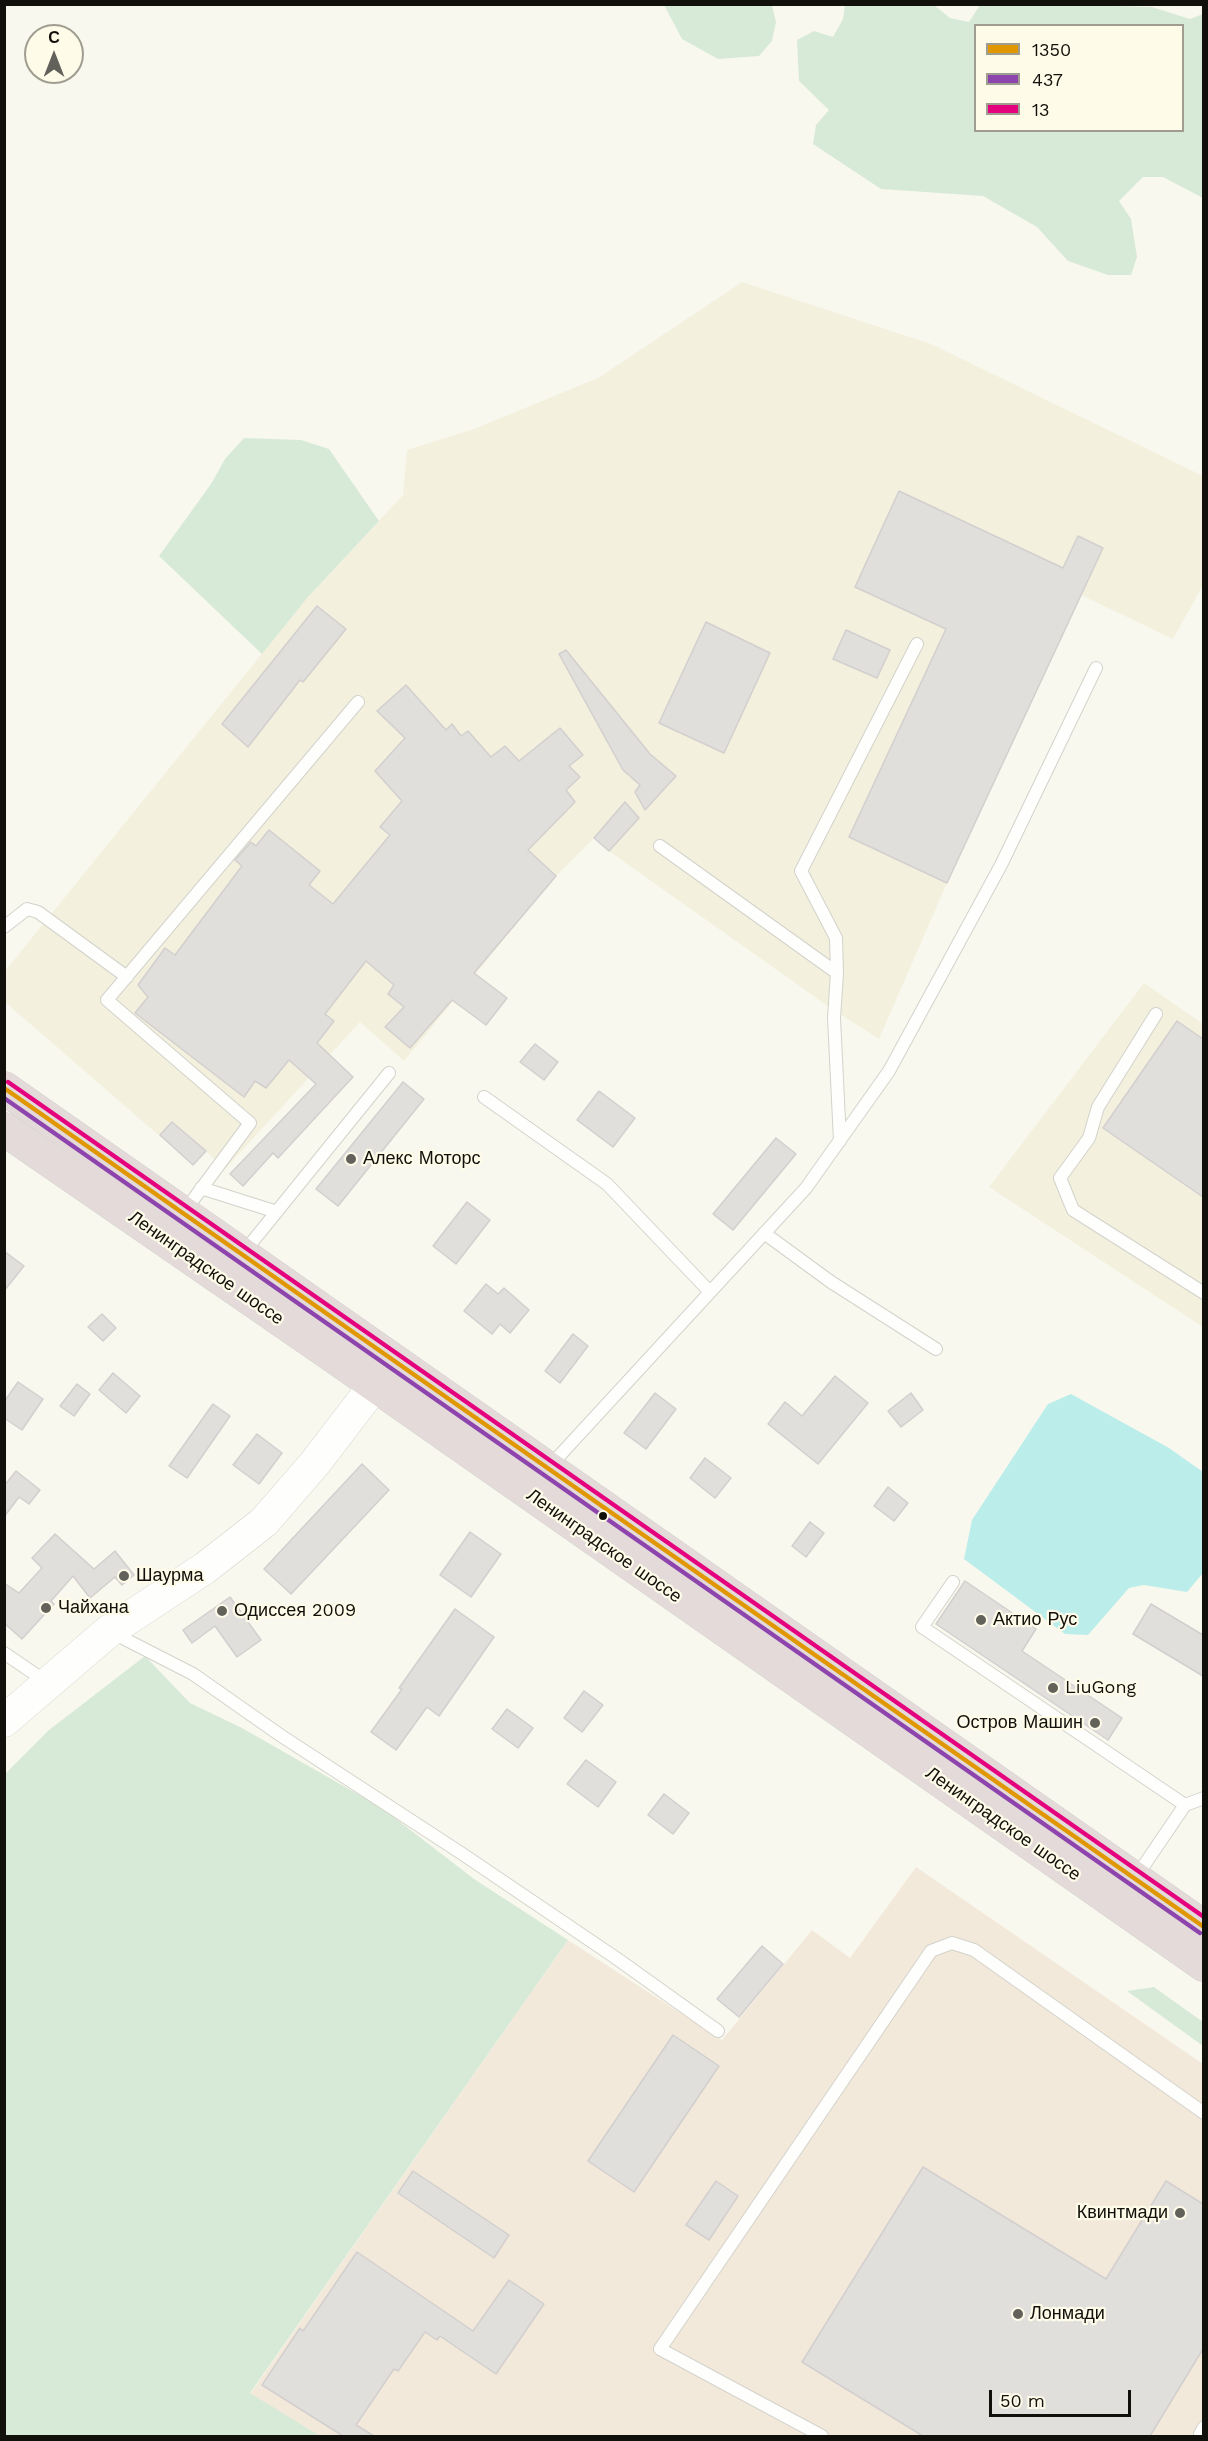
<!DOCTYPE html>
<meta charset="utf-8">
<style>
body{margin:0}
#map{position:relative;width:1208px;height:2441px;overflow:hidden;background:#f9f8ee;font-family:"Work Sans",sans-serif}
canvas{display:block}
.frame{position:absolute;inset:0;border:6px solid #11100a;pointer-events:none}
.legend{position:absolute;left:974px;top:24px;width:210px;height:108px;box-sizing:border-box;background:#fefbe9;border:2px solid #9f9d90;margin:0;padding:8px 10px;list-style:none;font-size:18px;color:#11100a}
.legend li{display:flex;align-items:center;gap:12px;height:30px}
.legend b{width:30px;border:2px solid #9f9d90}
.north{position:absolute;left:24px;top:24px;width:60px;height:60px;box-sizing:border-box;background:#fefbe9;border:2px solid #9f9d90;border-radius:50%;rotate:0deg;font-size:16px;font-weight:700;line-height:24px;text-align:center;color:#11100a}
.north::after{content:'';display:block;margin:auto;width:21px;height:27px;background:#62615a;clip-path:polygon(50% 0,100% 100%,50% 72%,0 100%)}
.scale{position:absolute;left:989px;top:2390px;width:142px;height:27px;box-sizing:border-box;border:3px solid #11100a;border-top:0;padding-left:8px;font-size:18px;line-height:21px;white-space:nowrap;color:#11100a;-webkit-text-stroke:4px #fefbe9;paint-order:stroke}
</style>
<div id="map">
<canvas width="1208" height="2441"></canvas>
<div class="frame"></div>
<ul class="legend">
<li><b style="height:8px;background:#e09701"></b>1350</li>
<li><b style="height:8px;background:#8e44ad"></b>437</li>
<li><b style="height:8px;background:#e5007d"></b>13</li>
</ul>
<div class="north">С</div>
<div class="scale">50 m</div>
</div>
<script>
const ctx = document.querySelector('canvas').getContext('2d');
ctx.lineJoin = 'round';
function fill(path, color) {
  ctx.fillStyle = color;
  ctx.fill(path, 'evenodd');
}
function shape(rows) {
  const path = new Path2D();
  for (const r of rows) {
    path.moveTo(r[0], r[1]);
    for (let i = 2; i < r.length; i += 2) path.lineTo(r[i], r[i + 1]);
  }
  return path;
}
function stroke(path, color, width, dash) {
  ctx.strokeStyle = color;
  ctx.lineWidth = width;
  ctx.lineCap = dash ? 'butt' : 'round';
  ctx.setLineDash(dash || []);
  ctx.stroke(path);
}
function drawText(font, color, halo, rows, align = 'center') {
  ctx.font = font + ' "Work Sans",sans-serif';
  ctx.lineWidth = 4.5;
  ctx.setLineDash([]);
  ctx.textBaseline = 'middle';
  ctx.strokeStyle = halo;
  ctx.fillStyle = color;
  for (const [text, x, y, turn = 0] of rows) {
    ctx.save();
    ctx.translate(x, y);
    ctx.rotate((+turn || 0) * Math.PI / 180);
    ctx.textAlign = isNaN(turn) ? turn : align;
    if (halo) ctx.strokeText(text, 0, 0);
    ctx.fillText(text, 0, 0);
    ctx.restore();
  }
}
const commercial = shape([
 [916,1867,1203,2064,1203,2436,320,2436,250,2394,568,1940,722,2040,812,1930,850,1958]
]);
const built = shape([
 [742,282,931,344,1203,476,1203,585,1173,639,1081,595,947,883,879,1039,829,1007,609,851,594,838,556,876,404,1061,360,1022,225,1169,206,1151,193,1165,5,1002,5,971,308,597,403,495,407,450,474,429,598,378],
 [1144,983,1203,1024,1203,1327,989,1187]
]);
const green = shape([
 [664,5,772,5,776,22,772,41,759,56,718,59,682,39],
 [980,5,1111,5,1113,6,1152,7,1190,19,1203,14,1203,198,1163,177,1143,177,1119,201,1131,219,1137,257,1131,275,1108,275,1068,261,1037,227,983,196,881,189,813,144,816,125,829,110,799,81,797,40,814,31,833,37,843,19,845,5,934,5,950,18,969,22],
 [976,26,1182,26,1182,130,976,130],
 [244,438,301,440,329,449,379,521,308,597,262,654,159,556,211,484,225,459],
 [145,1656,190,1703,242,1728,382,1808,474,1879,568,1940,250,2393,320,2436,5,2436,5,1774,49,1730],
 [1154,1987,1203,2022,1203,2046,1127,1991]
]);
const water = shape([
 [1071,1394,1169,1448,1203,1472,1203,1573,1187,1592,1144,1585,1129,1588,1088,1635,1065,1634,964,1559,972,1520,1048,1404]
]);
const building = shape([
 [899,491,1063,568,1078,536,1103,548,947,883,849,837,946,629,855,587,899,491],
 [317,606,346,629,303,682,300,680,248,747,222,724,317,606],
 [706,622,770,653,724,753,659,723,706,622],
 [846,630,890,650,877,678,833,659,846,630],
 [566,650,650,754,676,776,645,810,635,792,640,785,623,770,559,654,566,650],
 [406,685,446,730,452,724,461,736,468,731,491,757,505,746,519,761,560,728,583,755,569,766,580,777,566,790,575,802,528,850,556,876,474,973,507,998,486,1025,452,1000,410,1048,385,1027,404,1007,388,994,394,985,366,961,325,1014,334,1021,317,1043,353,1077,278,1158,273,1153,243,1186,230,1174,316,1084,289,1060,266,1088,255,1081,244,1097,135,1013,148,997,138,985,165,948,175,955,242,866,235,860,251,842,256,846,269,830,320,871,309,885,333,904,390,835,380,827,402,801,375,771,405,738,377,711,406,685],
 [625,802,639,818,609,851,594,838,625,802],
 [1177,1021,1203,1039,1203,1197,1103,1128,1177,1021],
 [535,1044,558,1062,544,1080,520,1062,535,1044],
 [403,1082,424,1099,338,1206,316,1189,403,1082],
 [599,1091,635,1118,613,1147,577,1120,599,1091],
 [172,1122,206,1151,193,1165,160,1135,172,1122],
 [776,1138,796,1154,733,1230,713,1214,776,1138],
 [467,1202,490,1220,456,1264,433,1246,467,1202],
 [4,1251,24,1266,4,1291,4,1251],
 [486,1284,498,1294,504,1288,529,1310,510,1333,500,1324,492,1334,464,1311,486,1284],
 [102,1314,116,1328,103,1341,88,1327,102,1314],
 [573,1334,588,1346,560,1383,545,1371,573,1334],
 [113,1373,140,1396,126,1413,99,1390,113,1373],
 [835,1376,868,1403,818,1464,768,1424,785,1402,802,1416,835,1376],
 [18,1382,43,1399,22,1430,4,1418,4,1402,18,1382],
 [77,1384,90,1394,74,1416,60,1406,77,1384],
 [655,1393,676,1409,646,1449,624,1433,655,1393],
 [911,1393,923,1410,901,1427,888,1411,911,1393],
 [213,1404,230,1416,187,1478,169,1466,213,1404],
 [257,1434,282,1453,259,1484,233,1465,257,1434],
 [705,1458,731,1478,715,1498,690,1478,705,1458],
 [362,1464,389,1490,291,1594,264,1569,362,1464],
 [16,1471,40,1490,29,1504,19,1497,4,1517,4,1486,16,1471],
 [888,1487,908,1503,894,1521,874,1506,888,1487],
 [810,1522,824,1533,806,1557,792,1546,810,1522],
 [470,1532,501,1554,471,1597,440,1575,470,1532],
 [55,1534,94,1569,115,1551,134,1575,122,1585,115,1577,90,1598,73,1576,51,1601,54,1604,22,1639,4,1623,4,1583,19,1593,42,1568,32,1558,55,1534],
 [965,1581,1036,1629,1022,1651,1122,1718,1108,1740,936,1624,965,1581],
 [230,1597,261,1640,237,1657,215,1626,192,1643,183,1630,230,1597],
 [1151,1604,1203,1635,1203,1676,1133,1634,1151,1604],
 [455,1609,494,1637,439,1716,427,1707,396,1750,371,1732,402,1689,399,1688,455,1609],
 [584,1691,603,1705,582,1732,564,1718,584,1691],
 [507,1709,533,1728,518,1748,492,1729,507,1709],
 [586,1760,616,1782,598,1807,567,1784,586,1760],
 [664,1794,689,1813,673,1834,648,1815,664,1794],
 [762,1946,783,1964,739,2017,717,1999,762,1946],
 [673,2035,719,2066,634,2192,588,2161,673,2035],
 [923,2167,1106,2279,1166,2181,1203,2204,1203,2349,1150,2436,923,2436,802,2362,923,2167],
 [413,2171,509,2235,494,2258,398,2193,413,2171],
 [716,2181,738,2196,709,2240,686,2225,716,2181],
 [357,2252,473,2331,509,2280,544,2304,496,2374,440,2336,437,2340,425,2332,398,2371,394,2369,356,2425,374,2436,343,2436,262,2385,300,2328,303,2331,357,2252]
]);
const lane = shape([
 [660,846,837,973,834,1018,840,1141],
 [4,927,27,909,38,912,127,977],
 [837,973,836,938,801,871,917,644],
 [1156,1014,1098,1107,1089,1138,1060,1178,1073,1210,1204,1293],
 [484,1097,607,1184,710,1292],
 [201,1188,277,1212],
 [184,1212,250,1123,107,1000,358,702],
 [764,1233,831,1282,936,1349],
 [244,1252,389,1073],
 [549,1467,806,1188,889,1071,1001,865,1096,668],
 [953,1582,922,1627,1185,1805],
 [113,1633,193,1674,280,1735,461,1853,616,1958,718,2031],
 [4,1653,48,1683],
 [1136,1877,1185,1805,1204,1798],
 [1204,2427,1200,2434,1204,2435],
 [822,2436,660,2349,931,1951,952,1943,974,1950,1204,2113]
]);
const secondary = shape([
 [4,1721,109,1631,205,1568,264,1522,315,1463,374,1386]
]);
const highway = shape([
 [4,1088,1204,1927],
 [4,1129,326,1351,1204,1965]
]);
const bus1 = shape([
 [4,1088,1204,1927]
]);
const bus2 = shape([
 [4,1098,1200,1933]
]);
const bus3 = shape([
 [8,1082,1204,1917]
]);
const markers = [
 [351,1159,6,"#62615a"],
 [603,1516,5,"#11100a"],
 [124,1576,6,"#62615a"],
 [46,1608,6,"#62615a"],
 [222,1611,6,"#62615a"],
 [981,1620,6,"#62615a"],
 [1053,1688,6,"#62615a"],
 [1095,1723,6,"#62615a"],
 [1180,2213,6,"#62615a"],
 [1018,2314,6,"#62615a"]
];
const poiNames = [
 ["Алекс Моторс",363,1159],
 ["Шаурма",136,1576],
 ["Чайхана",58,1608],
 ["Одиссея 2009",234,1611],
 ["Актио Рус",993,1620],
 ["LiuGong",1065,1688],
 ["Остров Машин",1083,1723,"right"],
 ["Квинтмади",1168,2213,"right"],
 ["Лонмади",1030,2314]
];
const streetNames = [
 ["Ленинградское шоссе",206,1268,35],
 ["Ленинградское шоссе",604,1546,35],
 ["Ленинградское шоссе",1003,1824,35]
];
fill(commercial, '#f3e9db');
fill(built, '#f3f0de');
fill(green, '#d7ead7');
fill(water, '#bbedea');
fill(building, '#e1dfdc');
stroke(building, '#d2cfce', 1.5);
stroke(lane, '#d3d2cb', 14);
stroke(secondary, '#d3d2cb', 33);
stroke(highway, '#d6d6d1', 34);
stroke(lane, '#fefefc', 12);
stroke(secondary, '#fefefc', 32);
stroke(highway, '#e3dad9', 33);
stroke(bus1, '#e09701', 4.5);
stroke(bus2, '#8e44ad', 4.5);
stroke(bus3, '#e5007d', 4.5);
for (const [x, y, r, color] of markers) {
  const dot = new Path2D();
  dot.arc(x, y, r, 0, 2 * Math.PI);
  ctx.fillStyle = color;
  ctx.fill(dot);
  stroke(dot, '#fefbe9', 2);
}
drawText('18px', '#11100a', '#fefbe9', poiNames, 'left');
drawText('18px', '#11100a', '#fefbe9', streetNames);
</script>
